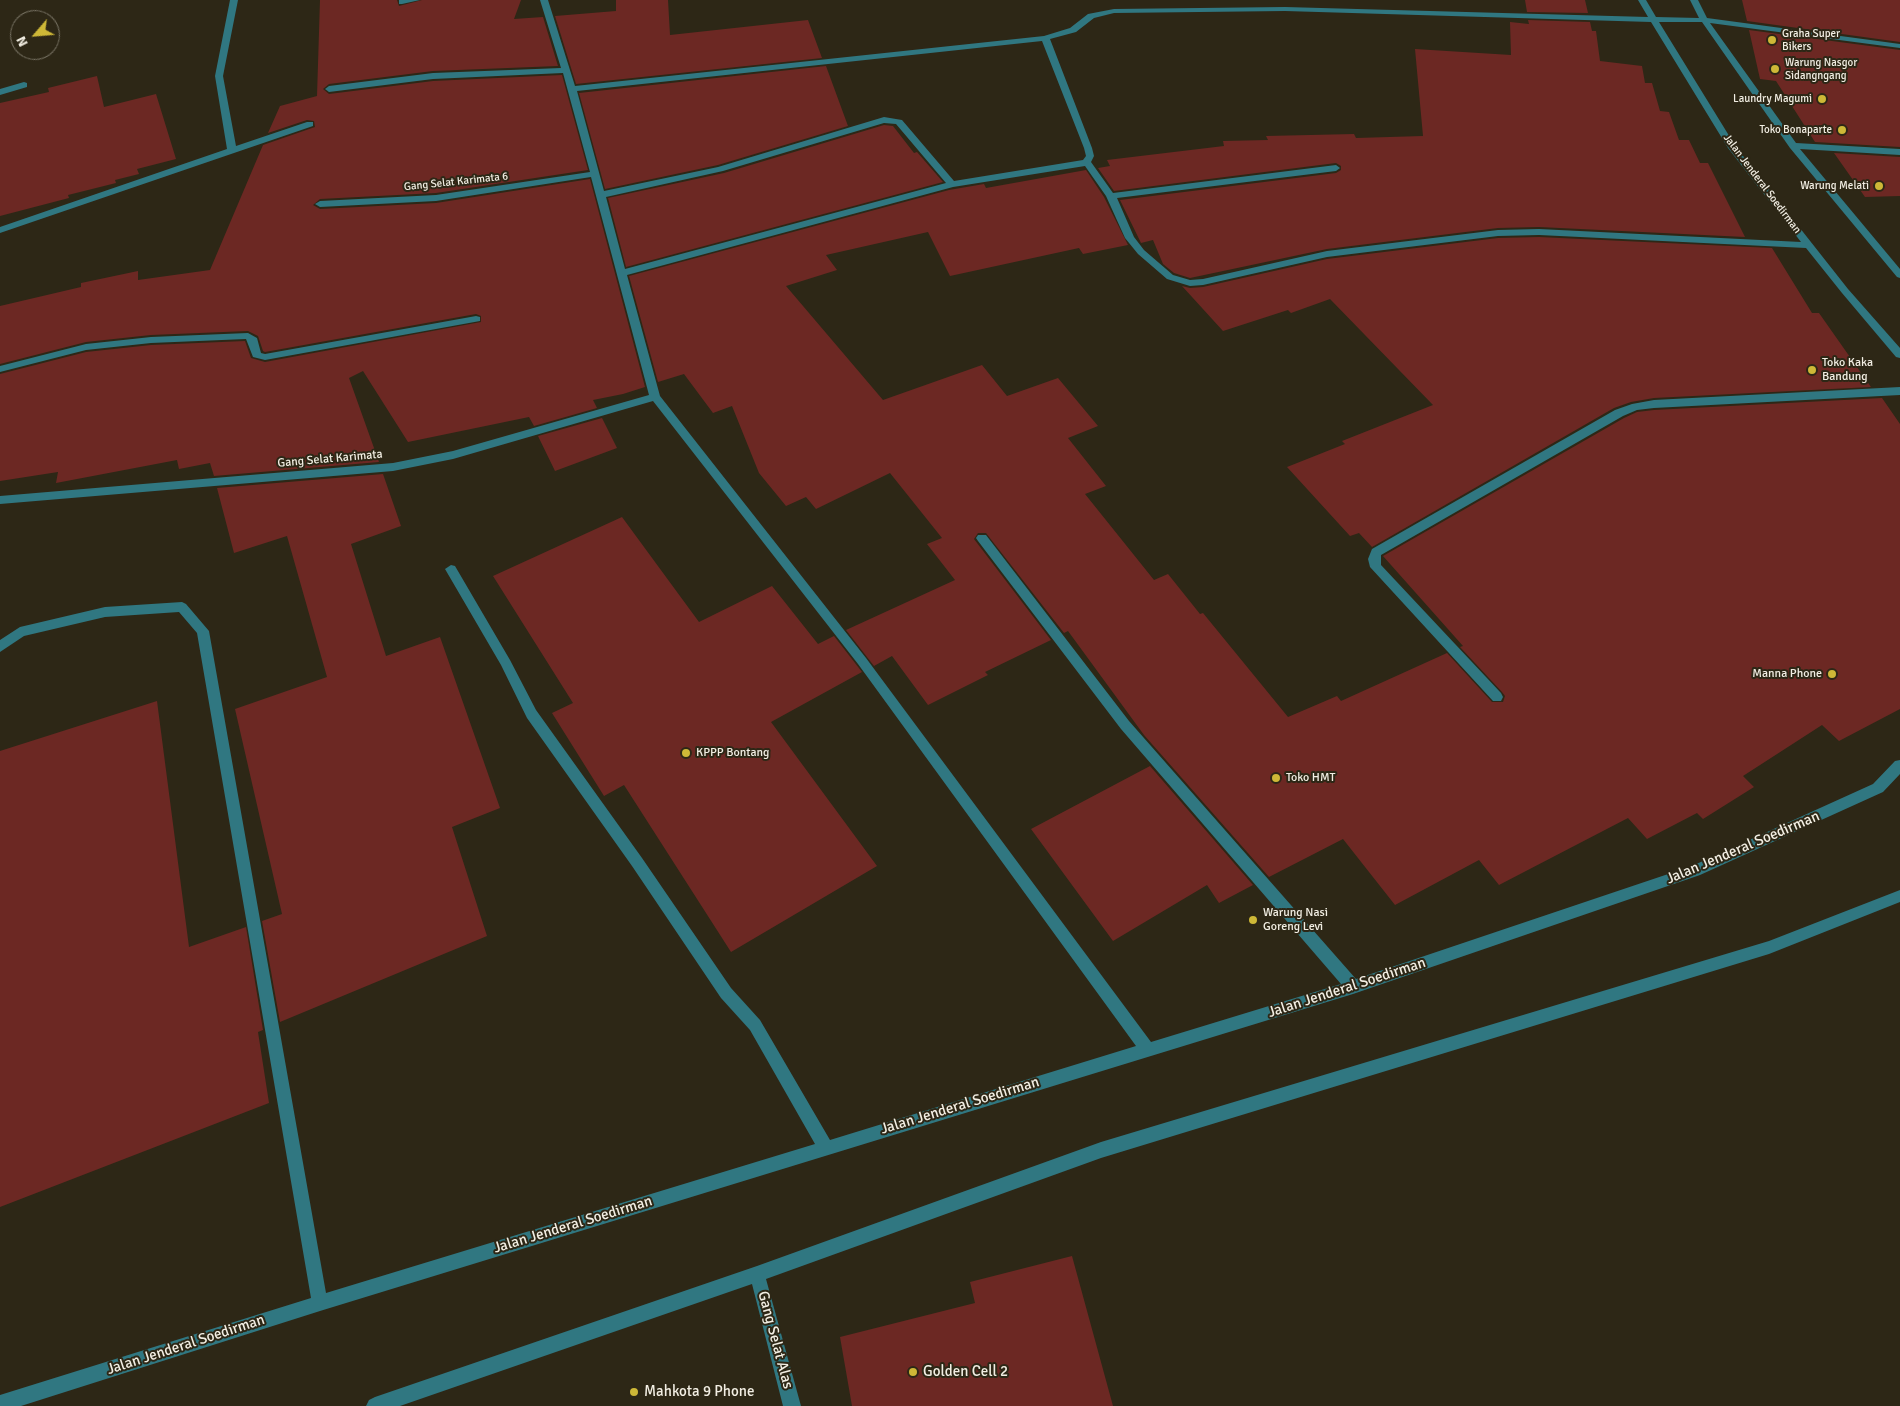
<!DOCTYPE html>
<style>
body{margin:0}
#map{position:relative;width:1900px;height:1406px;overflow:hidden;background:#2d2716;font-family:Signika,sans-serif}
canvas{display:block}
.north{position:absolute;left:10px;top:10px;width:50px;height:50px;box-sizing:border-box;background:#2d2716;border:1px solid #7c7768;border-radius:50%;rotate:243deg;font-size:14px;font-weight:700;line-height:20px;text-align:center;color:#f2eee3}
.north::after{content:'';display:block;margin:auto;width:18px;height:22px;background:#ceb837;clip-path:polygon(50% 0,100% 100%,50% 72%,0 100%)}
</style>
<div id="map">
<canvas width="1900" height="1406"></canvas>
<div class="north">N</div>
</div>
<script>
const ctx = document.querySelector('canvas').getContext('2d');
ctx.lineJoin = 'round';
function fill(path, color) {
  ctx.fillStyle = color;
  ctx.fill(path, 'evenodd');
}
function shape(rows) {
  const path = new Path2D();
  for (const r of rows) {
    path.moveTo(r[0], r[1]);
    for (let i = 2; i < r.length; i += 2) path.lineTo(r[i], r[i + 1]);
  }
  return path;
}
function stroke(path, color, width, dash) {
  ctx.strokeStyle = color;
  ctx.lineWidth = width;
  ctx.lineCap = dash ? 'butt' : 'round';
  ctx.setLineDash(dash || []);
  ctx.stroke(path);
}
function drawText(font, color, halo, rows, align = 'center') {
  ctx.font = font + ' Signika,sans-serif';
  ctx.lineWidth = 4;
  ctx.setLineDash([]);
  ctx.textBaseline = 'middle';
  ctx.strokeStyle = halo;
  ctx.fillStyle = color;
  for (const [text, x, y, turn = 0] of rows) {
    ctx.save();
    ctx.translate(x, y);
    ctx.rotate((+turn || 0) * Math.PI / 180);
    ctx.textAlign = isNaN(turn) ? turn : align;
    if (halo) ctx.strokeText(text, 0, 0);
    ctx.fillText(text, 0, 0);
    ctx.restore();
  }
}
const building = shape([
 [320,0,397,0,399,6,422,0,521,0,514,19,543,17,558,66,433,71,329,84,323,89,329,94,433,81,562,75,588,170,436,193,320,199,313,205,320,209,436,203,590,179,645,387,623,394,593,400,597,408,534,426,529,417,408,442,363,371,349,378,379,462,214,476,210,463,179,469,177,460,56,483,58,472,0,481,0,374,86,352,151,345,245,341,251,358,265,362,481,322,481,316,476,314,265,352,263,351,258,336,248,331,151,335,86,342,0,364,0,306,81,287,81,283,138,271,138,280,210,270,263,145,315,127,314,121,307,120,268,133,280,106,317,96],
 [616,0,668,0,670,35,808,20,822,58,576,84,555,16,616,11],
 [1525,0,1585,0,1588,13,1527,12],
 [1742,0,1900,0,1900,42,1747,21],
 [1528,20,1590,22,1592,31,1596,31,1600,61,1642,66,1645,83,1652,83,1660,111,1669,112,1679,140,1689,140,1700,163,1708,163,1745,237,1539,227,1498,228,1327,249,1190,278,1174,273,1163,264,1153,240,1141,243,1120,200,1336,173,1341,170,1341,166,1336,163,1114,191,1098,168,1110,166,1107,160,1224,146,1223,141,1268,140,1266,136,1354,134,1356,138,1423,136,1415,49,1511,55,1510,22,1529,24],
 [1749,30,1900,50,1900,147,1815,142,1776,81,1760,79],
 [826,66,848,126,718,165,605,189,579,93],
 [97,76,104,107,156,94,176,159,137,169,139,174,115,180,116,183,68,195,69,198,0,216,0,103,49,92,48,88],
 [884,125,893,126,914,153,917,152,943,182,626,267,608,198,724,173],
 [1834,153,1900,157,1900,196,1865,197],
 [1086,170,1104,197,1128,245,1083,254,1079,248,950,276,928,232,826,255,837,270,786,286,883,400,982,365,1007,396,1058,378,1098,426,1068,438,1106,486,1085,494,1154,580,1168,574,1200,614,1203,613,1288,717,1337,696,1341,701,1447,653,1492,702,1503,702,1505,696,1502,692,1460,647,1463,646,1383,556,1624,418,1637,412,1654,410,1882,398,1900,424,1900,709,1839,741,1822,725,1743,776,1754,787,1703,819,1697,813,1647,839,1628,818,1499,885,1479,860,1395,905,1343,839,1269,877,1144,735,1068,631,1064,633,986,533,978,533,974,539,1051,640,985,672,988,675,928,705,892,656,874,666,846,630,955,580,927,544,942,538,890,473,816,509,806,497,786,506,759,473,732,406,713,413,684,374,658,382,629,276,949,190,984,184,986,188],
 [1539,237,1772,248,1812,313,1819,313,1871,387,1654,398,1631,402,1614,408,1372,547,1359,533,1350,536,1287,467,1345,444,1342,441,1433,405,1330,299,1291,313,1288,310,1223,331,1182,286,1190,288,1203,287,1327,259,1498,238],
 [602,418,617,448,555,471,538,436],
 [383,474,401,526,351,544,386,656,440,637,500,808,452,827,487,936,280,1022,262,921,282,914,235,709,327,677,287,536,234,553,217,488],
 [622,517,699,622,772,586,818,644,834,636,862,672,771,722,877,866,731,952,624,785,604,796,552,713,573,703,493,576],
 [157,701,189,947,246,927,263,1030,258,1032,269,1103,0,1207,0,751],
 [1150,766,1253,885,1219,903,1207,885,1113,941,1031,829],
 [1072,1256,1113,1406,852,1406,840,1337,975,1303,970,1282]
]);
const minor = shape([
 [230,0,238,0,223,76,236,146,307,122,313,122,313,126,0,233,0,227,227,149,215,76,230,0],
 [399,0,420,0,402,4,399,4,399,0],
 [540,0,548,0,575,86,1044,36,1070,28,1088,14,1114,9,1285,7,1648,17,1638,0,1646,0,1656,17,1699,18,1690,0,1698,0,1707,18,1900,44,1900,48,1710,23,1796,143,1900,149,1900,155,1800,149,1900,269,1900,278,1897,277,1790,148,1702,22,1659,22,1736,147,1848,289,1900,348,1900,358,1896,357,1842,293,1806,248,1539,235,1498,236,1327,257,1203,285,1190,286,1167,279,1138,254,1125,238,1106,196,1085,166,953,187,627,275,660,396,866,658,1151,1042,1341,984,1121,729,978,541,976,538,978,535,986,535,1129,721,1356,979,1692,866,1873,784,1895,761,1900,760,1900,774,1883,792,1700,875,1353,994,320,1311,21,1406,0,1406,0,1395,311,1298,197,633,179,612,105,617,24,636,0,652,0,640,20,627,105,607,182,602,186,604,209,631,326,1293,815,1144,750,1030,721,998,632,866,527,718,501,665,445,569,451,565,455,566,510,660,536,710,642,858,731,988,760,1020,830,1140,1136,1046,858,664,653,401,453,459,393,471,0,504,0,496,393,463,453,451,649,395,591,177,436,201,320,207,315,204,320,201,436,195,590,172,563,73,433,79,329,92,325,89,329,86,433,73,561,68,540,0],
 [1285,11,1651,22,1728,148,1801,242,1539,229,1498,230,1327,251,1203,279,1190,280,1173,275,1144,250,1134,237,1117,198,1336,171,1340,168,1336,165,1113,193,1091,162,1094,156,1092,148,1050,39,1076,32,1094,18,1114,13,1285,11],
 [1042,41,1084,148,1086,156,1083,160,954,181,902,120,884,117,718,167,604,191,577,91,1042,41],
 [884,123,896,124,946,183,625,269,606,197,723,171,884,123],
 [24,82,27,83,27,87,0,95,0,89,24,82],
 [476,316,480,317,480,321,265,360,253,357,246,339,151,343,86,350,0,372,0,366,86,344,151,337,248,333,257,338,261,353,265,354,476,316],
 [1900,387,1900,395,1654,408,1637,410,1623,416,1381,555,1381,565,1501,693,1503,697,1501,701,1493,701,1370,567,1368,559,1372,549,1615,410,1632,404,1654,400,1900,387],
 [1900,890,1900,902,1769,954,1101,1158,766,1279,801,1406,783,1406,752,1284,400,1406,366,1406,369,1400,375,1397,757,1266,1101,1142,1769,941,1900,890]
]);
const markers = [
 [1772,40,5,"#ceb837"],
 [1775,69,5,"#ceb837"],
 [1822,99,5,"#ceb837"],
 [1842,130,5,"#ceb837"],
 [1879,186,5,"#ceb837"],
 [1812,370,5,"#ceb837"],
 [1832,674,5,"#ceb837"],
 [686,753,5,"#ceb837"],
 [1276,778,5,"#ceb837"],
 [1253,920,5,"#ceb837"],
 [913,1372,5,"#ceb837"],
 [634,1392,5,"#ceb837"]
];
const farPoinames = [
 ["Graha Super",1782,34,"left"],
 ["Bikers",1782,47,"left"],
 ["Warung Nasgor",1785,63,"left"],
 ["Sidangngang",1785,76,"left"],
 ["Laundry Magumi",1812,99],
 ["Toko Bonaparte",1832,130],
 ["Warung Melati",1869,186]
];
const farStreetnames = [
 ["Gang Selat Karimata 6",456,182,-6],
 ["Jalan Jenderal Soedirman",1762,184,53]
];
const poiNames = [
 ["Toko Kaka",1822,363],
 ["Bandung",1822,377],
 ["Manna Phone",1822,674,"right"],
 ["KPPP Bontang",696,753],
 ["Toko HMT",1286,778],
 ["Warung Nasi",1263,913],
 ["Goreng Levi",1263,927]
];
const streetNames = [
 ["Gang Selat Karimata",330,459,-5]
];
const nearStreetnames = [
 ["Jalan Jenderal Soedirman",1743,848,-23],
 ["Jalan Jenderal Soedirman",1347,988,-18],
 ["Jalan Jenderal Soedirman",960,1106,-17],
 ["Jalan Jenderal Soedirman",573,1225,-17],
 ["Gang Selat Alas",775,1340,75],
 ["Jalan Jenderal Soedirman",186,1345,-18]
];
const nearPoinames = [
 ["Golden Cell 2",923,1372],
 ["Mahkota 9 Phone",644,1392]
];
fill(building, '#6c2823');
fill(minor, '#307781');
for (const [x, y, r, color] of markers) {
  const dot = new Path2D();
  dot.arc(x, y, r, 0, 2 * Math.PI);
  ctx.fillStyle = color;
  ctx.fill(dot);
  stroke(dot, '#2d2716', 2);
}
drawText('11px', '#f2eee3', '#2d2716', farPoinames, 'right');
drawText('11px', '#f2eee3', '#2d2716', farStreetnames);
drawText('12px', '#f2eee3', '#2d2716', poiNames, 'left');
drawText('12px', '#f2eee3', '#2d2716', streetNames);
drawText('15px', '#f2eee3', '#2d2716', nearStreetnames);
drawText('15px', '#f2eee3', '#2d2716', nearPoinames, 'left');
</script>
